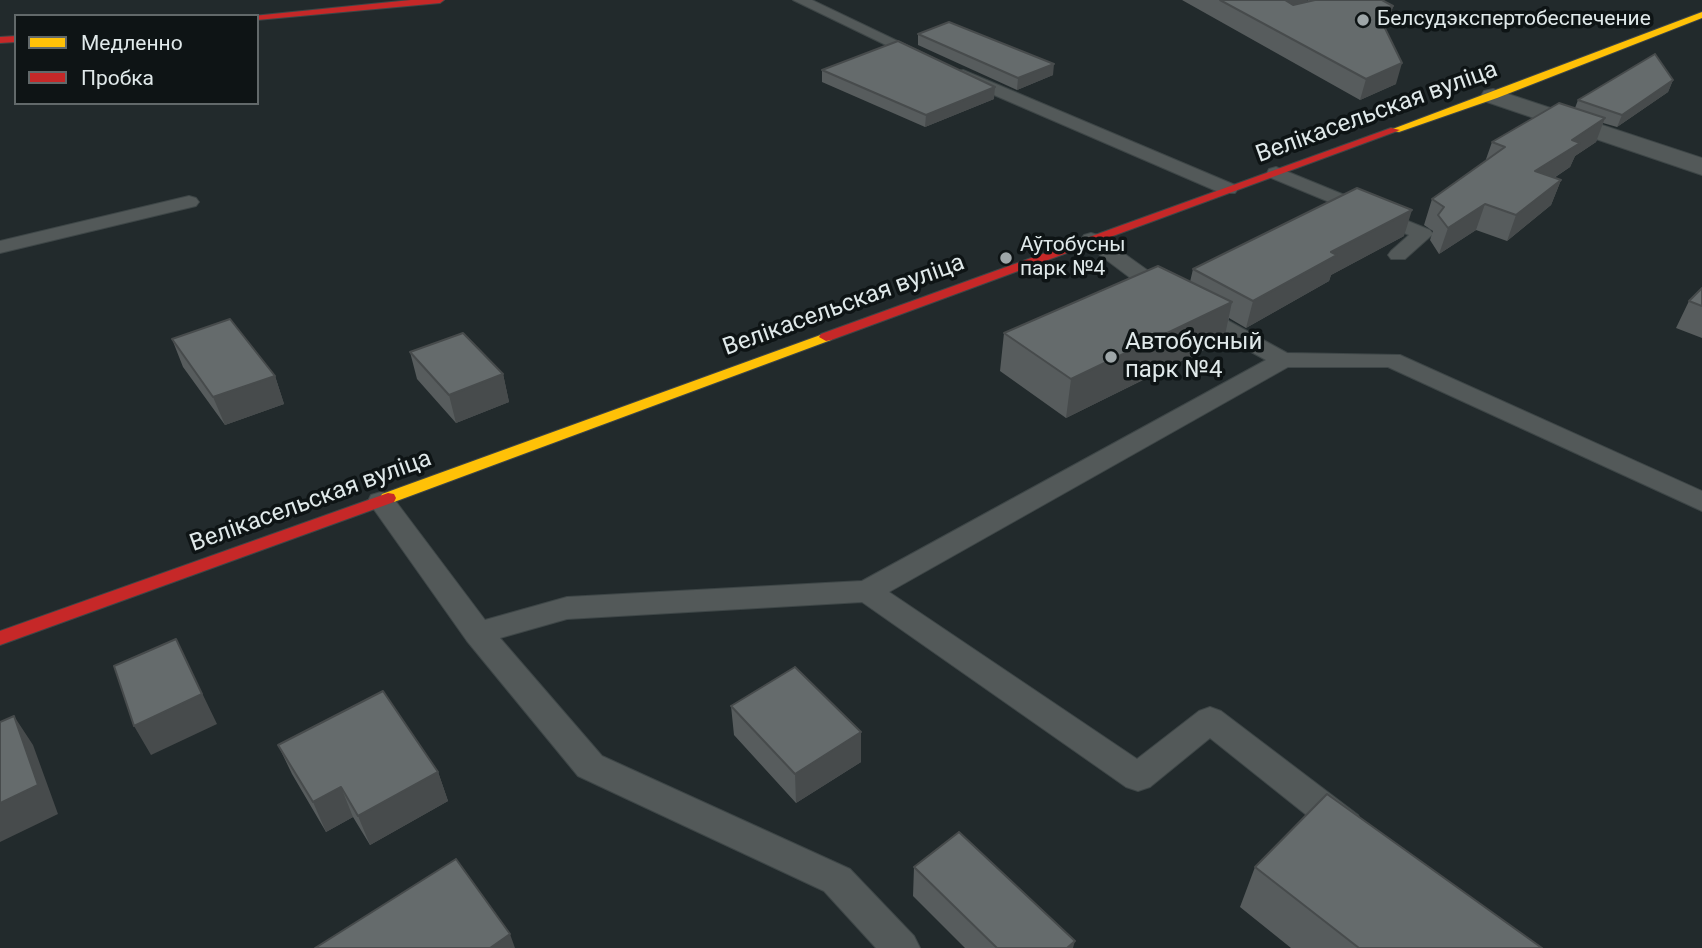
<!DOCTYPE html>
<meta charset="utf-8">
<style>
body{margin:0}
#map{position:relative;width:1702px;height:948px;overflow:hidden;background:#222a2c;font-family:Roboto,sans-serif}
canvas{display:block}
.legend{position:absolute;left:14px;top:14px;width:245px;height:91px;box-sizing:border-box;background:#0e1415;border:2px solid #62696a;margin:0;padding:9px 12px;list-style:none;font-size:21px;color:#e0e9ea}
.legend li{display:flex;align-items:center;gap:14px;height:35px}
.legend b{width:35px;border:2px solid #62696a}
</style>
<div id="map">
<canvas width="1702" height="948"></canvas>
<ul class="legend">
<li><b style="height:9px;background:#ffc107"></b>Медленно</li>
<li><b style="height:9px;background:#c62828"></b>Пробка</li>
</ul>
</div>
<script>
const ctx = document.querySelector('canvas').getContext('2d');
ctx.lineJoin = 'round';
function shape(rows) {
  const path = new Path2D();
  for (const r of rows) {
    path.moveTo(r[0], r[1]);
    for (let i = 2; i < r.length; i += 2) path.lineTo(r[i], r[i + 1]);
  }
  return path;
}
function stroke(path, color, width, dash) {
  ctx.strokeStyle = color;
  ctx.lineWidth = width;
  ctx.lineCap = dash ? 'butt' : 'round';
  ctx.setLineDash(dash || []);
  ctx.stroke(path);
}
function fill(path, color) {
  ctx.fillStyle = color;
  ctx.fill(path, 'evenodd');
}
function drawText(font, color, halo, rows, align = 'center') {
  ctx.font = font + ' Roboto,sans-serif';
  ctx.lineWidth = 7;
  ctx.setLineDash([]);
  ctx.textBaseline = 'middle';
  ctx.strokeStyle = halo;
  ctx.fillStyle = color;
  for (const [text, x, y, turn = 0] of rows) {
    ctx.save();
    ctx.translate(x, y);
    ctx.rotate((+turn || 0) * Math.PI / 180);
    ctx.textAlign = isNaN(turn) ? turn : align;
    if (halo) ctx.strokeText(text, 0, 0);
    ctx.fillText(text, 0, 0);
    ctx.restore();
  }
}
const lane = shape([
 [793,0,812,0,933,58,931,61,919,61,793,0],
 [963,70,1235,185,1238,189,1235,193,1221,193,957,79,955,75,957,71,963,70],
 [1276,167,1430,230,1433,234,1405,259,1391,259,1388,255,1391,251,1409,235,1269,177,1267,173,1269,169,1276,167],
 [189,196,196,198,199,202,196,206,0,253,0,241,189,196],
 [1091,233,1098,235,1185,297,1287,353,1400,355,1702,491,1702,511,1388,367,1288,367,889,592,1137,759,1199,711,1210,707,1221,711,1358,815,1363,826,1358,837,1346,841,1334,837,1210,738,1150,787,1138,791,1126,787,862,602,567,619,500,638,602,756,850,869,914,936,920,948,876,948,824,891,578,776,467,641,368,501,371,495,381,492,391,495,485,620,567,597,862,581,1266,360,1169,307,1084,243,1081,239,1084,235,1091,233]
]);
const street = shape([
 [1493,89,1702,158,1702,175,1484,101,1481,96,1484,91,1493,89]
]);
const slow = shape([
 [1702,12,1702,18,1497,98,1399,132,1390,130,1702,12],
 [826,333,833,337,831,340,394,502,382,502,380,498,382,494,826,333]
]);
const jam = shape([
 [411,0,444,0,440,3,257,20,257,16,253,16,411,0],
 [16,36,16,42,0,43,0,37,16,36],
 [1391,128,1400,130,831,340,826,341,819,337,821,334,1391,128],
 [388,493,394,494,396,498,394,502,0,645,0,631,388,493]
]);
const wall = shape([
 [1182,0,1307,0,1306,2,1308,0,1382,0,1393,6,1388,25,1384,27,1396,84,1360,100],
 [918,34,1053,75,1017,90,918,45],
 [822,70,994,99,925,127,822,82],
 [1673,80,1668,92,1617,127,1603,123,1596,142,1575,156,1570,167,1554,178,1561,180,1551,205,1507,241,1476,230,1439,254,1430,240,1433,231,1424,225,1432,199,1485,162,1492,142,1575,108,1578,100],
 [1404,236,1331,275,1329,281,1246,328,1229,318,1224,340,1066,418,1000,371,1004,333,1190,282,1193,269],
 [1702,288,1702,338,1676,328,1689,301],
 [172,339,275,376,284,404,225,425,183,367],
 [410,352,503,374,509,402,456,423,417,379],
 [731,706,861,732,861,762,796,803,734,735],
 [278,745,438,772,448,801,370,845,353,817,326,832,292,774],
 [914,867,1073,948,965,948,913,896],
 [1255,867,1542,948,1291,948,1240,907]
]);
const shadedWall = shape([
 [1283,0,1307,0,1305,7,1284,11],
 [1393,6,1388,25,1373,34,1378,14],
 [1402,63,1396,84,1360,100,1366,79],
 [1054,64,1053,75,1017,90,1018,78],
 [1673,80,1668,92,1617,127,1622,115],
 [995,87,994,99,925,127,926,115],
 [1605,118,1596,142,1575,156,1570,167,1526,196,1535,171,1572,140],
 [1561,180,1551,205,1507,241,1516,215],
 [1485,204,1476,230,1439,254,1448,228],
 [1412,210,1404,236,1331,275,1329,281,1246,328,1253,301,1331,252],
 [1232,302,1224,340,1066,418,1071,379],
 [503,374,509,402,456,423,449,395],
 [275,376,284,404,225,425,213,397],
 [176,639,217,724,151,755,134,726],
 [14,716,33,745,58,814,0,842,0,803],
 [861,732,861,762,796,803,795,774],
 [438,772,448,801,370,845,358,816],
 [341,787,353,817,326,832,313,802],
 [510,934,515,948,490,948],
 [1075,941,1073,948,1067,948]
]);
const building = shape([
 [1220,0,1285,0,1293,5,1315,0,1382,0,1393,6,1378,14,1402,63,1366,79,1220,0],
 [949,22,1054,64,1018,78,918,34,949,22],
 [898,41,995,87,926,115,822,70,898,41],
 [1655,54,1673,80,1622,115,1578,100,1655,54],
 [1559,103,1605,118,1572,140,1580,143,1535,171,1561,180,1516,215,1485,204,1448,228,1438,215,1444,207,1432,199,1505,147,1492,142,1559,103],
 [1357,188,1412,210,1331,252,1337,255,1253,301,1193,269,1357,188],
 [1158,266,1232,302,1071,379,1004,333,1158,266],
 [1702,288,1702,306,1689,301,1702,288],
 [230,319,275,376,213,397,172,339,230,319],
 [463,333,503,374,449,395,410,352,463,333],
 [176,639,202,694,134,726,114,666,176,639],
 [795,667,861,732,795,774,731,706,795,667],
 [383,691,438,772,358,816,341,787,313,802,278,745,383,691],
 [14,716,38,785,0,803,0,722,14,716],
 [1327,794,1542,948,1359,948,1255,867,1327,794],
 [959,832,1075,941,1067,948,997,948,914,867,959,832],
 [456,859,510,934,490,948,315,948,456,859]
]);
const markers = [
 [1363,20,7,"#9ea6a8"],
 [1006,258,7,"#9ea6a8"],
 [1111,357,7,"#9ea6a8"]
];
const farPoinames = [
 ["Белсудэкспертобеспечение",1377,20],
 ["Аўтобусны",1020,246],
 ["парк №4",1020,270]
];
const streetNames = [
 ["Велікасельская вуліца",1377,113,-20],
 ["Велікасельская вуліца",844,306,-20],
 ["Велікасельская вуліца",311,502,-20]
];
const poiNames = [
 ["Автобусный",1125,343],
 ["парк №4",1125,371]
];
stroke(lane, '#3e4647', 2);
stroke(street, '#3e4647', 2);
stroke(slow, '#3e4647', 2);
stroke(jam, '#3e4647', 2);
fill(lane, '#535959');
fill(street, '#535959');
fill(slow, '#ffc107');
fill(jam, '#c62828');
fill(wall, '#575c5d');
fill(shadedWall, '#474b4c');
fill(building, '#656b6c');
stroke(building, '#474b4c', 2);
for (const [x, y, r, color] of markers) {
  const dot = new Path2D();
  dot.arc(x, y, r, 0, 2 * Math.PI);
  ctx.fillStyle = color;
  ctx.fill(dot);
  stroke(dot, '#0e1415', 2.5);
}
drawText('21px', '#e0e9ea', '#0e1415', farPoinames, 'left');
drawText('24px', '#e0e9ea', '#0e1415', streetNames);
drawText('24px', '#e0e9ea', '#0e1415', poiNames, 'left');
</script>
